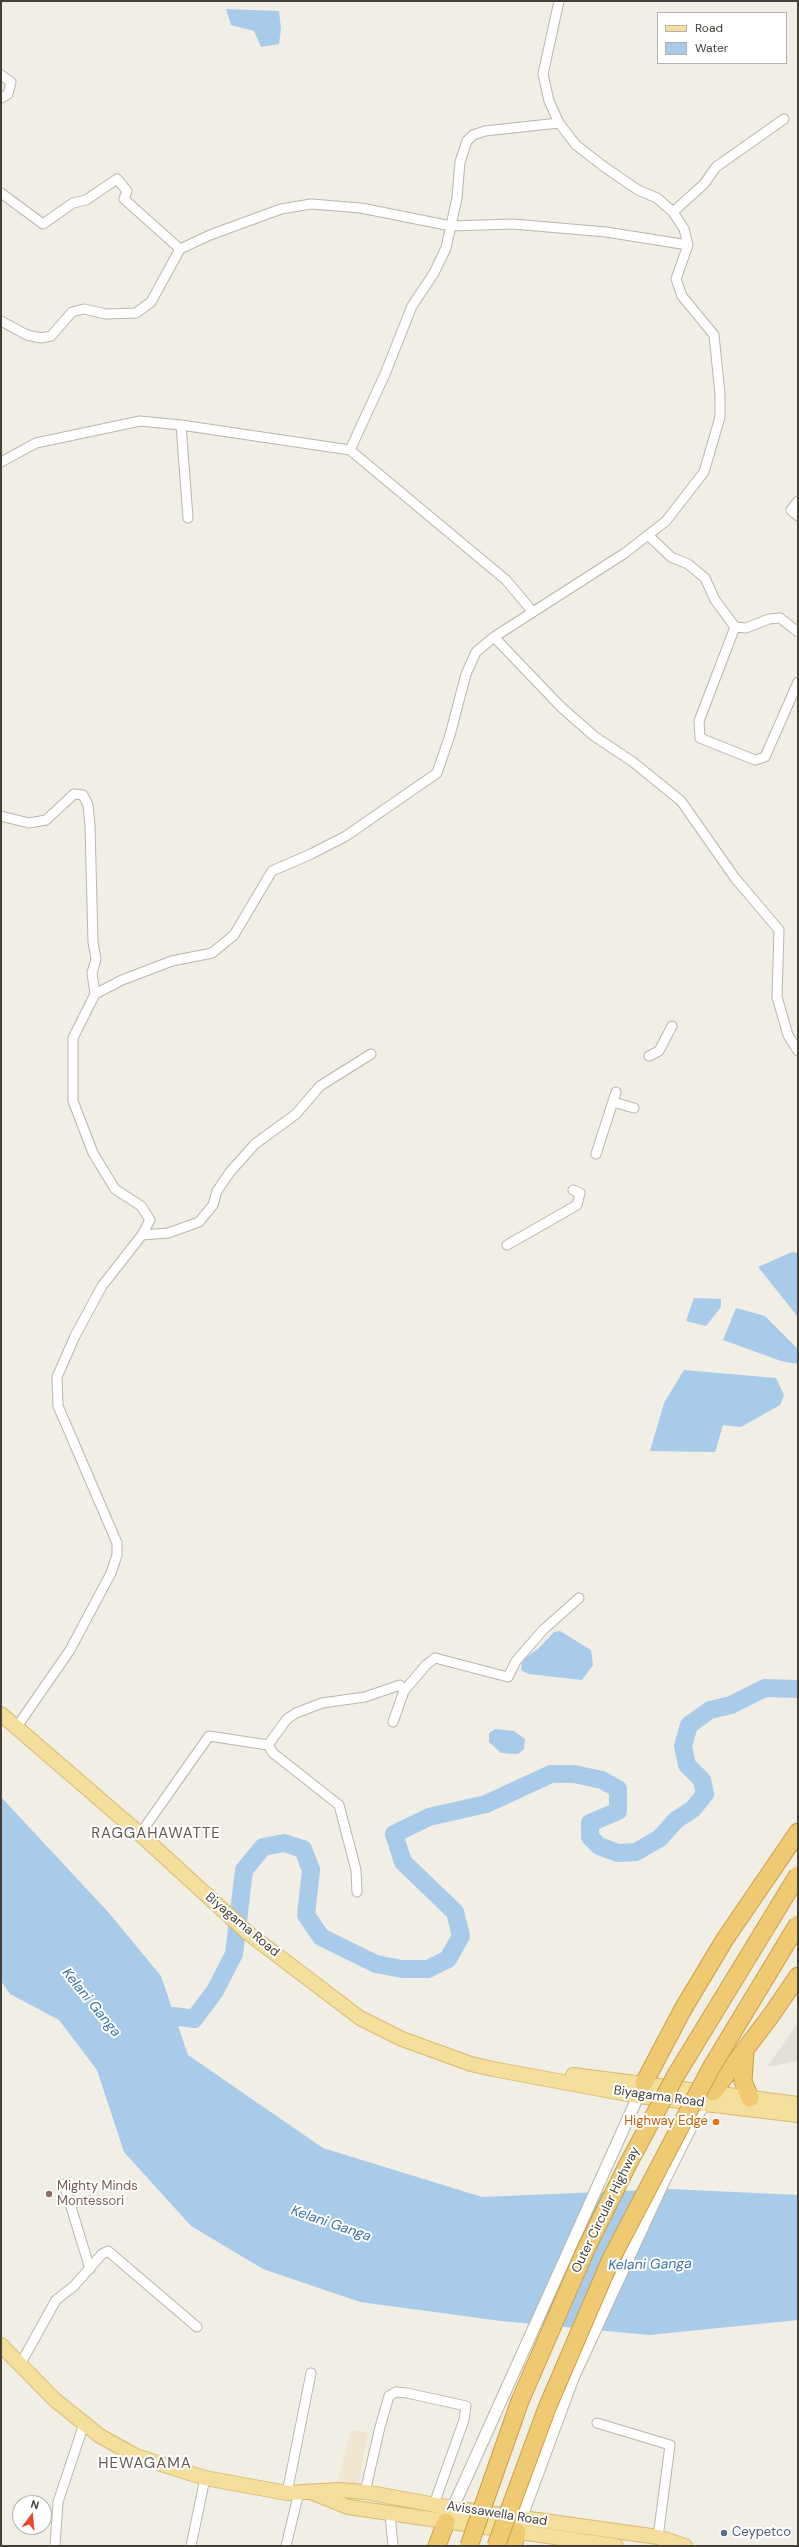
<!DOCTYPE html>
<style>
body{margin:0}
#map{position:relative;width:799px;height:2547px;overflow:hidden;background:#f1eee6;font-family:"DM Sans",sans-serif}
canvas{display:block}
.frame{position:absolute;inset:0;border:2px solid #433e36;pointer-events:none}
.legend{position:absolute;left:657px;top:12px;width:130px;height:52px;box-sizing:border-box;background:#fff;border:1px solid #b4b2af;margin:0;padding:5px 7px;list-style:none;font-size:12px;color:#433e36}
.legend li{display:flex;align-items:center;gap:8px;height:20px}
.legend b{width:20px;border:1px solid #b4b2af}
.north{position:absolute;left:12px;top:2495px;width:40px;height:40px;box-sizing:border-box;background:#fff;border:1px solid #b4b2af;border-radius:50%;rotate:16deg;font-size:11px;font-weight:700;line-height:16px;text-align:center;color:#433e36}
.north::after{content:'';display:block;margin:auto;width:14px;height:18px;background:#e54c29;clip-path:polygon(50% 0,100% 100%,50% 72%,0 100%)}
</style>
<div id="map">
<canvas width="799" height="2547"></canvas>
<div class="frame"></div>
<ul class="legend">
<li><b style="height:5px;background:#f4de9b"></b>Road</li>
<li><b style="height:11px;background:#a7cbe8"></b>Water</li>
</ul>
<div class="north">N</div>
</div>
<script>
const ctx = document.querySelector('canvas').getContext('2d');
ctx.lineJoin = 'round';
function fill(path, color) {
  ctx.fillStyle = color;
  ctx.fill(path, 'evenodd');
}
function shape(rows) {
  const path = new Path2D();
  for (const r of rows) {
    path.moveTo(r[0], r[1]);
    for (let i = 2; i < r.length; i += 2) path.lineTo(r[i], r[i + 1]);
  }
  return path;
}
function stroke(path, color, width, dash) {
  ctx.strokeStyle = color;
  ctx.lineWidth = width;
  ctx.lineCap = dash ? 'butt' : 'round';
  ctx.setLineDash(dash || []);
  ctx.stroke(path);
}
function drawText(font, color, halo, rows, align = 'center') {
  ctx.font = font + ' "DM Sans",sans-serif';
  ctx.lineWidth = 4;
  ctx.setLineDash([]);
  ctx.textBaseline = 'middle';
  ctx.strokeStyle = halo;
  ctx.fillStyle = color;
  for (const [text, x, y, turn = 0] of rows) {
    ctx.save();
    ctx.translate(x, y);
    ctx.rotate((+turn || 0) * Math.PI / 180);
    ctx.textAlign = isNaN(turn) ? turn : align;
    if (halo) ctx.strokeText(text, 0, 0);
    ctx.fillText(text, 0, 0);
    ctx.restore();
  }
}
const commercial = shape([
 [351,2430,368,2433,358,2487,337,2484]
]);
const industrial = shape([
 [798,2023,798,2061,767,2067]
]);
const water = shape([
 [226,9,279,11,281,29,279,44,261,47,254,31,231,25],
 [792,1252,798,1253,798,1317,758,1267],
 [694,1298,721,1299,721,1307,706,1326,686,1321],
 [736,1308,765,1316,798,1349,798,1364,781,1361,723,1340],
 [684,1370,776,1378,784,1395,780,1405,741,1427,723,1425,715,1452,650,1451,664,1403],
 [560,1631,591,1650,593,1665,582,1680,528,1674,521,1670,522,1660,538,1649,554,1632],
 [495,1729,514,1731,525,1739,524,1749,518,1754,501,1753,489,1742,489,1733],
 [1,1797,109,1913,161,1976,188,2055,323,2148,482,2197,671,2189,798,2195,798,2320,649,2335,501,2321,360,2302,263,2269,191,2226,124,2152,97,2070,59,2020,10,1994,1,1981]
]);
const river = shape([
 [164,2037,174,2016,194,2019,215,1991,234,1954,244,1870,263,1847,284,1843,303,1849,311,1870,306,1915,321,1937,376,1964,402,1969,428,1969,448,1959,461,1936,455,1912,403,1862,394,1834,429,1817,486,1804,551,1774,574,1774,602,1780,618,1789,618,1811,590,1823,590,1837,599,1846,618,1853,636,1852,660,1838,676,1820,693,1809,705,1794,702,1780,687,1765,683,1746,689,1725,710,1710,731,1705,765,1688,798,1689]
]);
const minor = shape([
 [1,75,11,82,8,94,1,98],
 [1,193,43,224,73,203,86,200,117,179,127,191,124,199,180,249],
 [673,212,704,184,716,167,784,119],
 [1,321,27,335,41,338,51,336,72,312,84,309,106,314,136,313,151,302,180,249,210,235,281,209,311,204,361,208,451,226,513,224,606,232,688,245],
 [181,425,188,518],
 [350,450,385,374,412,306,434,273,446,248,457,198,460,162,467,141,473,135,485,131,559,123],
 [1,462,36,443,140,421,181,425,350,450,506,580,532,611],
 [798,501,791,510,798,516],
 [648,535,671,557,688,564,705,578,715,600,735,627,746,628,769,619,780,618,798,632],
 [735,627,699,721,700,738,755,760,765,757,798,682],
 [494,637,561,707,594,736,633,762,681,801,735,878,779,930,777,997,788,1035,798,1051],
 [1,816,29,823,46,820,74,794,83,795,88,805,90,826,93,942,96,959,92,973,95,994],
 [649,1056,659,1051,672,1026],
 [613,1102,634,1108],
 [596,1154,616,1092],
 [142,1235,168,1233,199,1222,213,1205,217,1191,230,1172,255,1144,296,1114,320,1086,371,1054],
 [507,1245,577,1205,580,1193,573,1190],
 [404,1691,426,1665,435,1658,508,1677,516,1661,543,1630,579,1598],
 [16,1728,70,1650,111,1573,117,1555,117,1543,58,1406,57,1377,75,1336,102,1286,142,1235,150,1220,141,1206,115,1189,93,1153,73,1101,73,1038,95,994,122,980,172,961,212,953,234,935,272,871,311,854,346,836,437,773,450,735,466,674,476,652,494,637,625,553,666,521,704,472,720,417,720,394,714,335,682,296,676,279,688,245,684,229,673,212,657,198,638,190,603,166,576,145,559,123,549,101,543,74,559,1],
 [268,1745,287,1719,296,1713,322,1703,365,1697,400,1685,404,1691,393,1722],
 [268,1745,273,1753,339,1805,356,1870,357,1892],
 [140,1834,209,1736,268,1745],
 [64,2184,90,2269],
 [21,2363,56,2300,74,2286,102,2254,108,2251,197,2327],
 [597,2423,670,2445,658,2537],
 [365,2492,380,2427,389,2396,396,2392,407,2393,466,2406,464,2420,434,2504],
 [287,2493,311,2373],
 [390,2514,393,2546],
 [55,2546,58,2502,84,2424],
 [191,2546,205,2478],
 [286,2546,299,2492]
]);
const tertiary = shape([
 [450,2514,641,2090],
 [519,2524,573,2378,666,2177,696,2117,708,2098]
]);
const primary = shape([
 [1,1714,140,1834,248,1933,360,2018,402,2039,471,2064,493,2069,638,2096,798,2115],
 [573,2075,798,2104],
 [1,2345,55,2400,100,2436,136,2456,205,2478,287,2493,339,2490,365,2492,452,2508,658,2537,685,2546],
 [311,2492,348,2507,616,2546]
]);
const motorway = shape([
 [745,2052,743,2081,750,2098],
 [644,2083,683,2009,725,1939,798,1832],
 [713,2092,772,2014,798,1976],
 [437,2546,446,2522],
 [513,2546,517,2532]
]);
const motorwayBridge = shape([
 [469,2546,520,2401,586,2249,628,2164,676,2075,798,1875],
 [496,2546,547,2408,611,2259,711,2068,798,1924]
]);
const markers = [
 [716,2122,4,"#e8710a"],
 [49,2194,4,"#8d6e63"],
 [724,2533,4,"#5c6f8a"]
];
const streetNames = [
 ["Biyagama Road",242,1925,40],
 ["Biyagama Road",659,2097,8],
 ["Outer Circular Highway",606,2210,-64],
 ["Avissawella Road",497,2514,9]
];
const foodNames = [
 ["Highway Edge",708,2122]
];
const educationNames = [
 ["Mighty Minds",57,2187],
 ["Montessori",57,2202]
];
const serviceNames = [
 ["Ceypetco",732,2533]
];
const waterNames = [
 ["Kelani Ganga",91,2003,51],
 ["Kelani Ganga",331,2224,19],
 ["Kelani Ganga",650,2265,-1]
];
const quarterNames = [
 ["RAGGAHAWATTE",156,1834],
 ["HEWAGAMA",145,2464]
];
fill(commercial, '#f1e5d2');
fill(industrial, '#e3dfda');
fill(water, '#a7cbe8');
stroke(river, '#a7cbe8', 18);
stroke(minor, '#bbb6a9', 11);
stroke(tertiary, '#bbb6a9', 13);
stroke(primary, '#d7bb6d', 16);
stroke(motorway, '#cd9f43', 19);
stroke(minor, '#fff', 9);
stroke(tertiary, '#fff', 11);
stroke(primary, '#f4de9b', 14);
stroke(motorway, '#efca72', 17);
stroke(motorwayBridge, '#cd9f43', 19, []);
stroke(motorwayBridge, '#efca72', 17);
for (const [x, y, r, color] of markers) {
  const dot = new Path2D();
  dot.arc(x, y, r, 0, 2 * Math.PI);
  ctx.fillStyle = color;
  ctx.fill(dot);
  stroke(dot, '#fff', 1.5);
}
drawText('13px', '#433e36', '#fff', streetNames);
drawText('13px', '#c56008', '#fff', foodNames, 'right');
drawText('13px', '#785e54', '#fff', educationNames, 'left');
drawText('13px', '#4e5e75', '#fff', serviceNames, 'left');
drawText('italic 14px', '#3a73a4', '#fff', waterNames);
ctx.letterSpacing = '1px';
drawText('15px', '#645c4e', '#fff', quarterNames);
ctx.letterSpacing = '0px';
</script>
